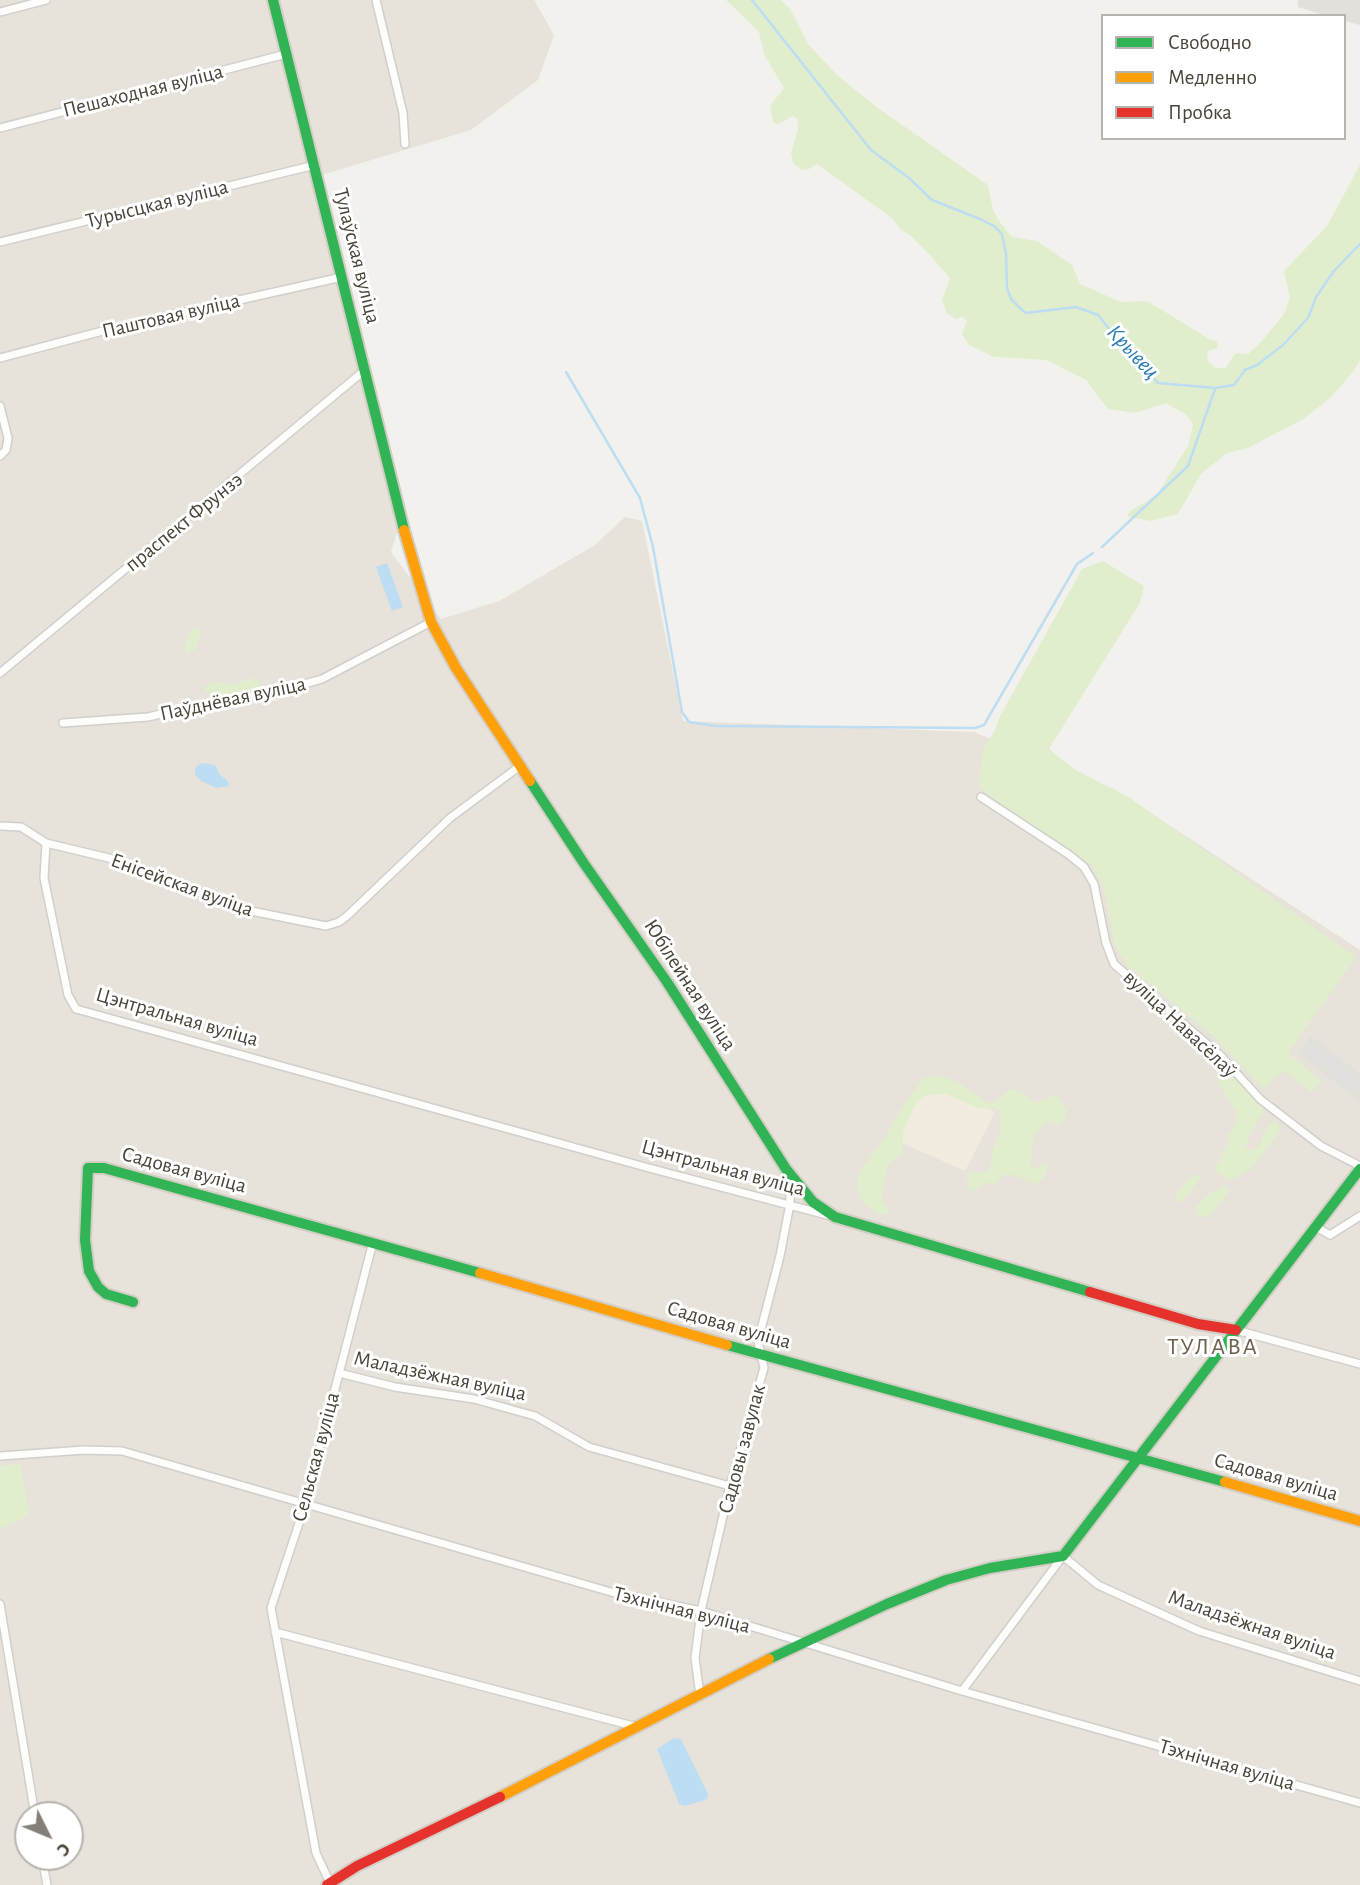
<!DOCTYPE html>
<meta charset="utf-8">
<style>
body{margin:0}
#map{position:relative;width:1360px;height:1885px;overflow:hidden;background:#f3f1ed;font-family:"Alegreya Sans",sans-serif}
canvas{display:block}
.legend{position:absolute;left:1101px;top:14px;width:245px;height:126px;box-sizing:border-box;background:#fff;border:2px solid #b7b4af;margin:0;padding:9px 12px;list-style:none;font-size:21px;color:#4a4338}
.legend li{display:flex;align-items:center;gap:14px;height:35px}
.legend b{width:35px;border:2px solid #b7b4af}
.north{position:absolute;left:14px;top:1801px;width:70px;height:70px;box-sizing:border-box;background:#fff;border:2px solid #b7b4af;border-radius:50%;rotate:133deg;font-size:19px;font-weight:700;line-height:28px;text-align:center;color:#4a4338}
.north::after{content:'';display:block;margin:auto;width:24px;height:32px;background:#858077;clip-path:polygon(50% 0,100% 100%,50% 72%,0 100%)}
</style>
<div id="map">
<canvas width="1360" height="1885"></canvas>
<ul class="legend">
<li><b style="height:9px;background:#30b455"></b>Свободно</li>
<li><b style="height:9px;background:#ff9f0a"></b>Медленно</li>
<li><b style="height:9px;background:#e5322d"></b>Пробка</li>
</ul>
<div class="north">С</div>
</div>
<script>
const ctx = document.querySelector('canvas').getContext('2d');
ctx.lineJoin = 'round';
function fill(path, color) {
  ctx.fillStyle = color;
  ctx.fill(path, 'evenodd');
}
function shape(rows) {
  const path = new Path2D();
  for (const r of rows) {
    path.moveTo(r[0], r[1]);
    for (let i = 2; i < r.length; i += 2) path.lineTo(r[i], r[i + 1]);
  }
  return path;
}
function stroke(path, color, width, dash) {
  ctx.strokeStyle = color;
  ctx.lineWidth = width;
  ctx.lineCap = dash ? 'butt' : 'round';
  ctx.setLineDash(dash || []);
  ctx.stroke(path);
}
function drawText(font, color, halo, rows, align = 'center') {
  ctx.font = font + ' "Alegreya Sans",sans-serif';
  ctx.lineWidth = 6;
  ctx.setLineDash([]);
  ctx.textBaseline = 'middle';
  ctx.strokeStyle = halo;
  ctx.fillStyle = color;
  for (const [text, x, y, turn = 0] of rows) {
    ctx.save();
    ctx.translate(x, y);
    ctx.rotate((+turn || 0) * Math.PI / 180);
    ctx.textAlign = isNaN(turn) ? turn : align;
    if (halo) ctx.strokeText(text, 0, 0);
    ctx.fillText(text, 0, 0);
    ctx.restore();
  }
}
const residential = shape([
 [0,0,534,0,554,35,538,80,471,130,312,178,399,526,391,552,441,619,499,601,595,545,625,517,642,521,683,721,974,732,1114,789,1360,950,1360,1885,0,1885],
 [28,1815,70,1815,70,1857,28,1857]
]);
const industrial = shape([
 [1298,0,1360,0,1360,25,1344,21,1344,16,1327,16,1298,7]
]);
const education = shape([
 [930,1076,995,1112,965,1171,893,1139]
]);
const green = shape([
 [726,0,781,0,790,9,808,44,837,75,878,108,988,185,993,210,1001,224,1012,237,1037,241,1072,265,1080,284,1121,302,1147,301,1211,340,1217,341,1218,348,1208,351,1207,360,1216,368,1226,368,1235,353,1248,354,1262,341,1284,314,1290,298,1284,271,1327,226,1360,165,1360,360,1353,372,1331,397,1305,418,1248,448,1227,453,1201,474,1178,514,1150,521,1127,516,1130,511,1156,496,1188,446,1193,424,1186,415,1166,403,1135,413,1108,409,1086,380,1047,360,994,357,969,345,962,334,967,320,962,317,956,319,947,313,942,300,950,278,929,254,910,235,901,230,893,219,817,164,807,170,800,169,793,163,791,153,798,128,797,118,793,116,778,124,773,122,770,106,784,88,764,54,759,32],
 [1103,561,1144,586,1140,603,1049,749,1074,769,1130,798,1356,957,1288,1053,1321,1081,1312,1092,1283,1071,1264,1089,1213,1036,1127,965,1115,946,1105,892,1092,865,986,793,979,785,983,750,994,732,1000,716,1082,569],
 [194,629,199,629,202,633,195,650,187,654,184,648,190,631],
 [255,678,260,682,262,688,256,694,224,698,209,695,205,691,205,687,213,682,233,684],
 [654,930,673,954,670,960,649,937,650,933],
 [1230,1073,1260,1103,1264,1112,1252,1130,1245,1148,1250,1151,1259,1146,1266,1129,1275,1120,1279,1125,1280,1131,1251,1169,1231,1180,1219,1174,1215,1168,1229,1143,1228,1135,1237,1121,1236,1111,1218,1083,1221,1076],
 [929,1076,944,1077,957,1082,988,1103,994,1103,1010,1089,1020,1092,1037,1103,1057,1094,1067,1111,1065,1118,1060,1125,1048,1121,1034,1135,1030,1165,1037,1169,1046,1162,1049,1165,1042,1180,1035,1184,1011,1174,1004,1175,995,1184,987,1182,973,1191,969,1189,966,1183,970,1172,987,1172,991,1166,991,1155,1001,1128,999,1111,993,1108,980,1109,946,1094,927,1095,915,1105,907,1123,903,1133,903,1153,888,1164,882,1195,883,1202,889,1209,888,1214,878,1214,872,1210,863,1202,857,1191,857,1181,862,1168,879,1146,907,1100,922,1080],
 [1199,1174,1200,1179,1184,1199,1180,1203,1176,1202,1176,1195,1185,1184,1195,1175],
 [1223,1186,1228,1187,1230,1191,1211,1214,1202,1218,1196,1213,1197,1205,1208,1195],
 [20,1463,29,1511,26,1517,0,1528,0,1467]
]);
const parking = shape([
 [1311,1036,1360,1074,1360,1101,1298,1054]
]);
const water = shape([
 [387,563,403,607,392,611,376,567],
 [201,763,215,765,219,774,228,781,229,786,217,788,201,781,195,774,195,768],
 [674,1738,681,1739,708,1794,707,1799,685,1806,679,1804,657,1749]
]);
const stream = shape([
 [752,0,871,150,909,178,932,200,980,219,994,226,1002,234,1006,254,1007,288,1011,299,1021,309,1026,313,1076,307,1098,315,1136,362,1158,383,1215,388,1234,385,1245,370,1257,365,1283,345,1308,318,1316,297,1334,271,1360,244],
 [566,372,640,498,653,547,682,712,689,722,716,726,975,728,984,725,1077,564,1093,553],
 [1102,547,1188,466,1215,389]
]);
const street = shape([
 [376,0,403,113,405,144],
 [0,12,46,0],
 [0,128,286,54],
 [0,242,315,165],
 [0,358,114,328,342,277],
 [0,406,8,438,6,450,0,456],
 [0,673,365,370],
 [63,723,148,717,207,703,267,694,308,683,322,679,431,622],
 [981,797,1068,854,1084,867,1094,884,1106,943,1114,964,1221,1056,1260,1099,1321,1146,1360,1166],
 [0,826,21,827,46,843,117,860,241,909,326,926,339,922,347,916,450,818,520,766],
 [46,843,44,878,68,995,76,1009,649,1168,827,1215],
 [1316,1227,1330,1235,1360,1216],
 [1236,1330,1360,1364],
 [339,1373,395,1387,474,1399,535,1416,589,1447,730,1486],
 [0,1456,84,1450,122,1451,611,1592,701,1611,962,1691,1360,1803],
 [0,1604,35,1815],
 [275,1632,637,1727],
 [962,1691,1063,1556,1098,1585,1199,1631,1360,1681],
 [700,1695,695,1658,701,1611,730,1486,764,1368,758,1341,780,1256,790,1204,790,1185,787,1174],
 [42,1857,47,1885],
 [330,1883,316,1853,271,1608,305,1505,373,1242]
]);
const fast = shape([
 [273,0,404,530],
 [530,781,583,862,667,982,786,1169,813,1202,835,1217,1090,1292],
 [133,1302,106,1294,98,1287,89,1271,85,1240,88,1168,104,1168,480,1273],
 [727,1345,1225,1482],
 [769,1659,887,1604,946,1580,990,1568,1063,1556,1360,1169]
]);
const slow = shape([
 [404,530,431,622,456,668,530,781],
 [480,1273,727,1345],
 [1225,1482,1360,1521],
 [500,1797,769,1659]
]);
const jam = shape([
 [1090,1292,1198,1324,1236,1330],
 [327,1885,357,1866,500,1797]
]);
const streetNames = [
 ["Пешаходная вуліца",143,91,-14],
 ["Турысцкая вуліца",157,204,-14],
 ["Тулаўская вуліца",357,256,76],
 ["Паштовая вуліца",171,316,-13],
 ["праспект Фрунзэ",184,522,-39],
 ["Паўднёвая вуліца",233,699,-12],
 ["Енісейская вуліца",182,885,20],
 ["Юбілейная вуліца",690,985,57],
 ["Цэнтральная вуліца",177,1017,16],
 ["вуліца Навасёлаў",1180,1024,43],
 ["Цэнтральная вуліца",723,1168,15],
 ["Садовая вуліца",184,1170,15],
 ["Садовая вуліца",729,1325,16],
 ["Маладзёжная вуліца",440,1376,12],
 ["Садовы завулак",742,1449,-75],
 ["Сельская вуліца",316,1457,-75],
 ["Садовая вуліца",1276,1477,16],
 ["Тэхнічная вуліца",682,1610,14],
 ["Маладзёжная вуліца",1252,1625,19],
 ["Тэхнічная вуліца",1227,1765,16]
];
const waterNames = [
 ["Крывец",1133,352,47]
];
const quarterNames = [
 ["ТУЛАВА",1213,1347]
];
fill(residential, '#e7e3da');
fill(industrial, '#e3e0db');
fill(education, '#f1ecdf');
fill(green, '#e1eecd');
fill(parking, '#e2e0dc');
fill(water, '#bcddf2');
stroke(stream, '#bcddf2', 2.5);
stroke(street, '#d1cfca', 10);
stroke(fast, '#d3cec4', 14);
stroke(slow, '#d3cec4', 14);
stroke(jam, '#d3cec4', 14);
stroke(street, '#fdfdfc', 7);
stroke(fast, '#30b455', 10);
stroke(slow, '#ff9f0a', 10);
stroke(jam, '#e5322d', 10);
drawText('21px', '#4a4338', '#fff', streetNames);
drawText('italic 23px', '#2a7ab3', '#fff', waterNames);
ctx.letterSpacing = '2px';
drawText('24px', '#6e614e', '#fff', quarterNames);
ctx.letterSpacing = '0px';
</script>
